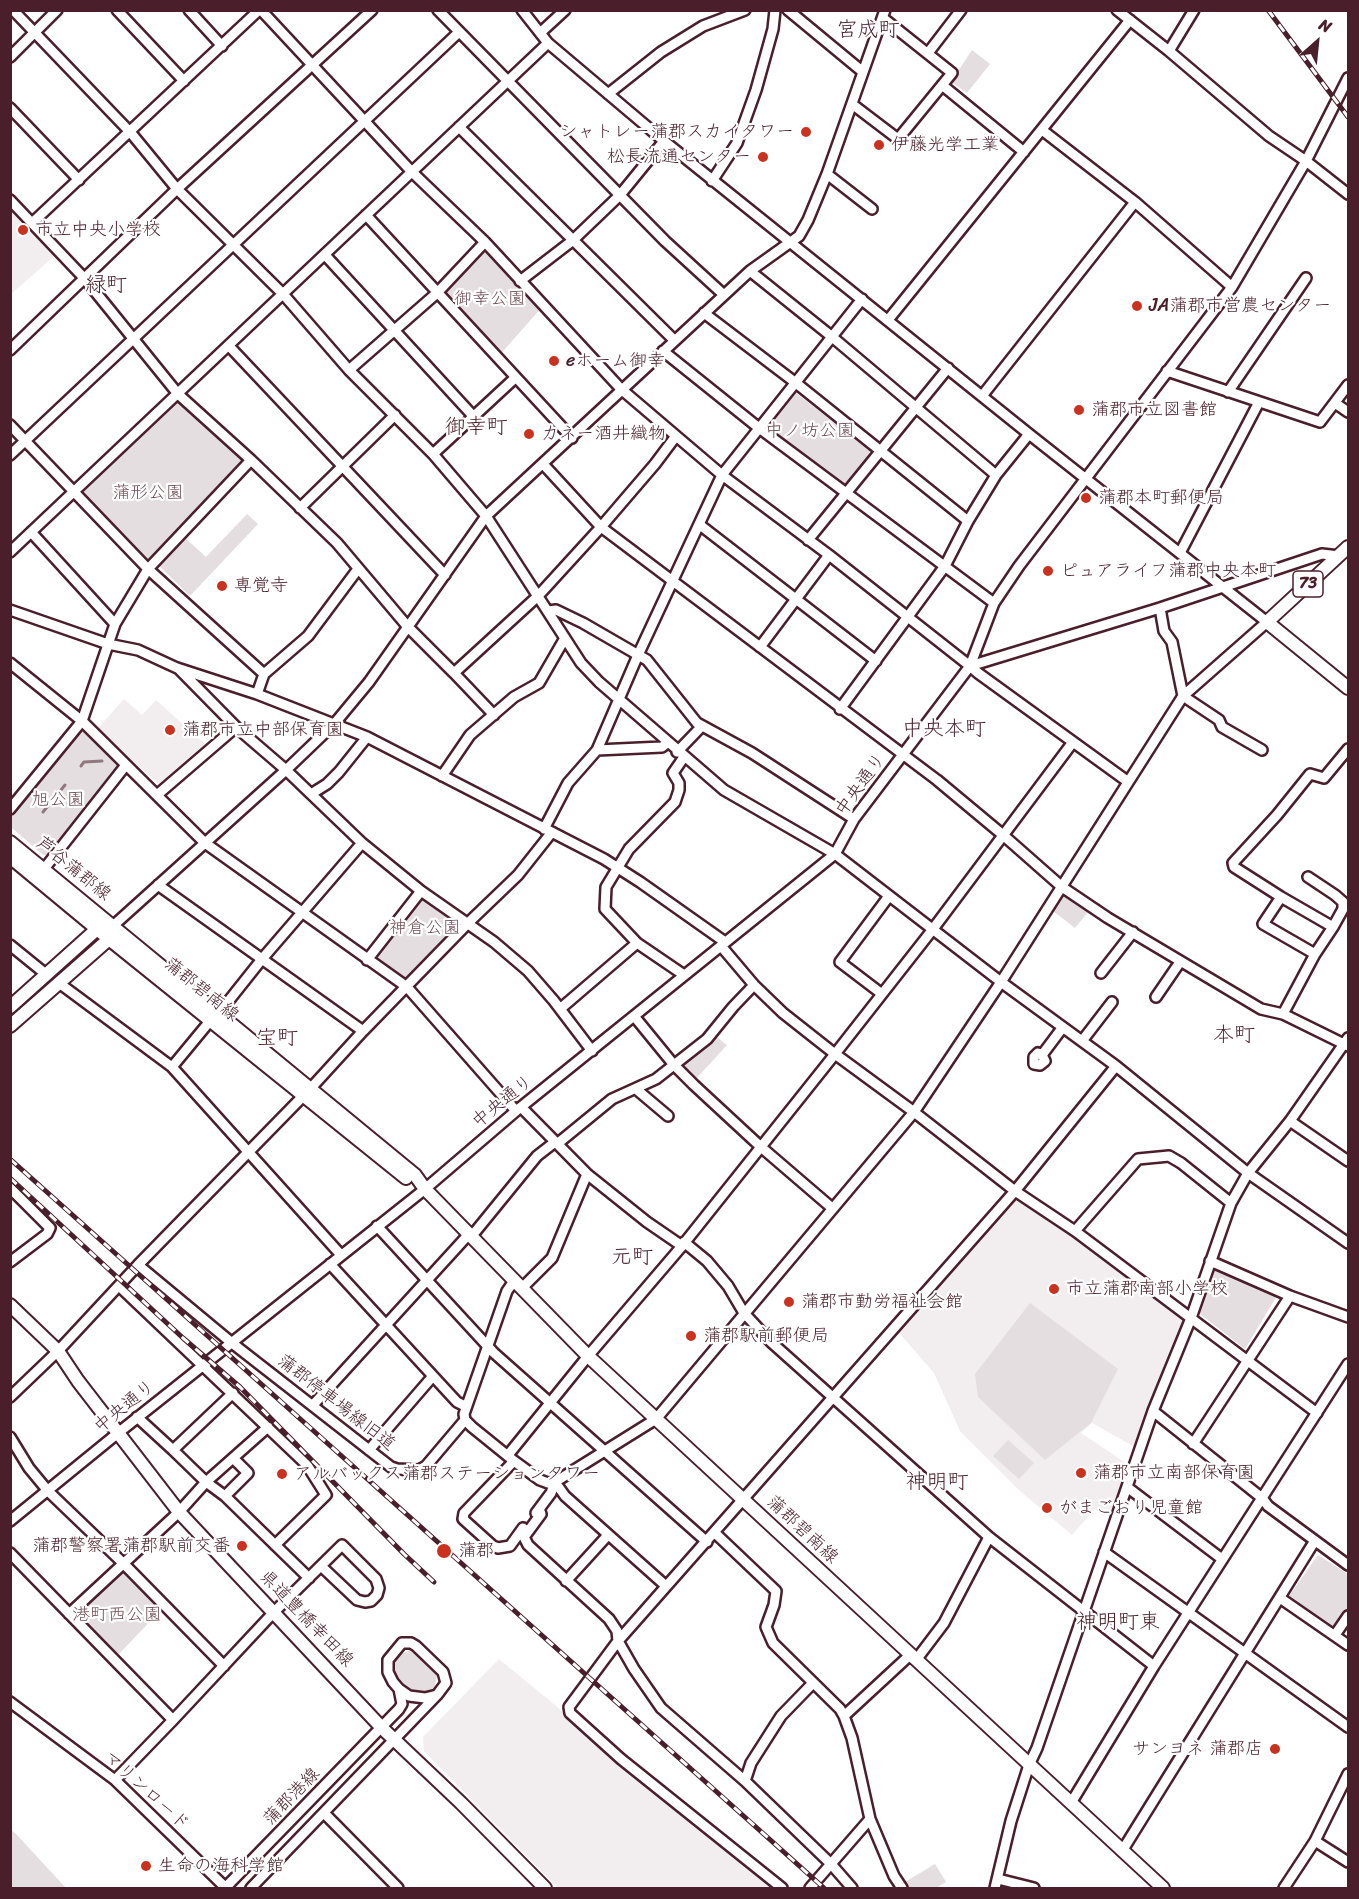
<!DOCTYPE html>
<meta charset="utf-8">
<style>
body{margin:0}
#map{position:relative;width:1359px;height:1899px;overflow:hidden;background:#fff;font-family:Sriracha,sans-serif}
canvas{display:block}
.frame{position:absolute;inset:0;border:12px solid #4a1f2b;pointer-events:none}
.north{position:absolute;left:1287px;top:12px;width:60px;height:60px;-webkit-text-stroke:4px #fff;paint-order:stroke;rotate:27deg;font-size:16px;font-weight:700;line-height:24px;text-align:center;color:#4a1f2b}
.north::after{content:'';display:block;margin:auto;width:21px;height:27px;background:#4a1f2b;clip-path:polygon(50% 0,100% 100%,50% 72%,0 100%)}
</style>
<div id="map">
<canvas width="1359" height="1899"></canvas>
<div class="frame"></div>
<div class="north">N</div>
</div>
<script>
const ctx = document.querySelector('canvas').getContext('2d');
ctx.lineJoin = 'round';
function fill(path, color) {
  ctx.fillStyle = color;
  ctx.fill(path, 'evenodd');
}
function shape(rows) {
  const path = new Path2D();
  for (const r of rows) {
    path.moveTo(r[0], r[1]);
    for (let i = 2; i < r.length; i += 2) path.lineTo(r[i], r[i + 1]);
  }
  return path;
}
function stroke(path, color, width, dash) {
  ctx.strokeStyle = color;
  ctx.lineWidth = width;
  ctx.lineCap = dash ? 'butt' : 'round';
  ctx.setLineDash(dash || []);
  ctx.stroke(path);
}
function drawText(font, color, halo, rows, align = 'center') {
  ctx.font = font + ' Sriracha,"Klee One",sans-serif';
  ctx.lineWidth = 4.5;
  ctx.setLineDash([]);
  ctx.textBaseline = 'middle';
  ctx.strokeStyle = halo;
  ctx.fillStyle = color;
  for (const [text, x, y, turn = 0] of rows) {
    ctx.save();
    ctx.translate(x, y);
    ctx.rotate((+turn || 0) * Math.PI / 180);
    ctx.textAlign = isNaN(turn) ? turn : align;
    if (halo) ctx.strokeText(text, 0, 0);
    ctx.fillText(text, 0, 0);
    ctx.restore();
  }
}
const built = shape([
 [11,209,59,252,11,294],
 [124,699,142,715,156,700,207,746,160,785,97,729],
 [1015,1191,1191,1318,1140,1450,1092,1423,1081,1433,1133,1468,1115,1519,1095,1509,1072,1535,1020,1491,960,1431,934,1373,894,1327],
 [499,1659,555,1705,621,1766,773,1888,558,1888,424,1751,423,1737]
]);
const green = shape([
 [972,50,990,64,967,93,951,82],
 [485,242,543,306,497,358,437,293],
 [796,393,870,451,872,456,849,484,845,484,768,428,769,424,793,394],
 [178,394,251,460,148,569,74,492],
 [247,514,258,524,190,596,156,563,182,535,206,557],
 [84,730,119,767,47,855,43,855,11,827,11,816,79,731],
 [1064,893,1089,911,1075,928,1053,911],
 [421,899,424,899,455,923,457,927,406,980,376,960,375,956],
 [714,1035,727,1045,695,1080,675,1061],
 [1210,1265,1278,1294,1245,1349,1195,1310],
 [1030,1303,1118,1369,1091,1423,1045,1460,978,1397,975,1374],
 [1008,1440,1034,1463,1019,1479,993,1456],
 [1318,1555,1348,1574,1348,1609,1336,1629,1289,1596],
 [123,1570,163,1608,117,1656,76,1614],
 [409,1651,421,1656,437,1676,435,1686,429,1693,413,1693,404,1688,396,1678,394,1663,400,1654],
 [10,1829,16,1834,66,1888,11,1888],
 [935,1864,946,1882,936,1888,910,1888,905,1882]
]);
const stream = shape([
 [81,766,84,762,102,761],
 [43,812,65,785]
]);
const minor = shape([
 [13,10,131,133,177,189,283,294,349,370,433,454,486,516,581,663,599,682,724,790,835,854,1001,982,914,1112,656,1419,555,1482,548,1483,540,1480,514,1461,472,1427,465,1420,464,1414,507,1291,514,1281],
 [117,10,184,81],
 [189,10,222,46],
 [261,10,412,172,485,242,621,389,722,475,829,555,970,666,978,673,1127,781],
 [438,10,665,241,724,295],
 [522,10,548,43,664,141,1029,434,1267,622,1183,696,1001,982,1116,1066,1248,1173,1348,1243],
 [788,10,863,72],
 [1117,10,1169,51,1269,136,1306,161,1348,194],
 [540,33,565,10],
 [1169,51,1194,10],
 [928,53,961,10],
 [10,57,57,10],
 [942,85,1024,152],
 [608,94,661,52,703,26,745,10],
 [852,104,898,139,952,73,883,18],
 [10,108,79,180],
 [459,127,674,340],
 [1042,130,1135,202,1232,287],
 [827,174,872,209],
 [712,181,737,143,756,90,773,29,775,10],
 [10,200,85,279,178,394,251,460,337,543,408,627,454,673,538,596,601,527,655,464,676,436],
 [366,215,572,438],
 [32,223,259,10],
 [325,255,474,417],
 [750,271,831,336,996,475],
 [520,281,572,241,620,195,664,141],
 [704,313,796,383,968,521],
 [888,320,1130,20],
 [229,346,445,575],
 [10,350,177,189,372,10],
 [663,351,759,428,994,603],
 [349,370,437,293,485,242],
 [1167,371,1320,422,1348,385],
 [1228,392,1306,278],
 [982,396,1135,202],
 [1335,403,1348,412],
 [10,425,148,569,264,674,257,694],
 [433,454,515,378],
 [10,455,458,33],
 [543,464,601,527,937,780,1003,835,1062,887,1108,918,1261,1009,1283,1014,1348,1046],
 [300,508,395,415],
 [700,525,876,661],
 [31,532,115,624],
 [808,540,948,368],
 [10,552,548,43],
 [1180,553,1259,402],
 [1160,608,1164,631,1172,642,1183,696,1219,720,1222,727,1262,750],
 [10,610,108,644,138,650,177,668,257,694,367,737,604,859,640,882,725,942],
 [548,611,556,610,583,623,647,660,697,723,752,753,854,819],
 [760,647,829,555],
 [10,663,82,721,205,843,407,987,516,1111],
 [970,666,1160,608,1322,554,1339,556],
 [179,669,236,727,286,770,362,843,421,891,494,942,528,971,554,1001,592,1051],
 [454,673,494,715],
 [264,674,308,636,358,569],
 [840,709,945,566,968,521,996,475,1029,434],
 [597,750,662,747,667,743],
 [677,752,702,726],
 [442,776,470,735,514,697,539,683,565,638],
 [311,794,327,784,339,772,367,737],
 [157,795,236,727],
 [10,809,82,721,115,624,148,569,251,460],
 [544,829,568,783,597,750,638,655,722,475,862,299],
 [44,869,126,765],
 [1308,877,1335,895,1343,902,1343,909,1333,927],
 [158,885,363,1031],
 [1281,897,1263,924,1315,954],
 [114,925,286,770,335,723,369,682,486,516,750,271,799,236,808,220,827,174,885,10],
 [637,943,605,909,606,887,629,849,675,802,679,790,679,783,673,773,684,757],
 [10,945,47,975],
 [721,946,754,985,783,1013,835,1054,914,1112,1015,1191,1075,1231,1317,1413],
 [367,960,421,891],
 [1101,973,1133,932],
 [59,983,172,1067,341,1255],
 [882,994,840,962,889,896],
 [1156,997,1180,962],
 [560,1009,637,943,684,975],
 [219,1013,262,959,362,843],
 [1283,1014,1315,954,1333,927,1281,897,1234,867,1233,863,1277,815,1310,774,1324,778,1348,749],
 [634,1016,674,1065,694,1085,761,1147,832,1208],
 [1082,1041,1112,1002],
 [1042,1055,1038,1053,1034,1057,1034,1064,1040,1065,1045,1061,1042,1055,1063,1027],
 [172,1067,210,1021],
 [636,1089,668,1116],
 [521,1107,587,1174,647,1222,682,1246],
 [1290,1121,1348,1161],
 [557,1144,612,1099,656,1079,707,1039,733,1007,754,985],
 [10,1188,50,1228,47,1234,10,1262],
 [377,1226,494,1353,707,1542],
 [1075,1231,1138,1159,1169,1156,1181,1163,1231,1203],
 [471,1237,537,1156,555,1142],
 [684,1242,707,1261,728,1286,744,1313,771,1342,989,1537,1154,1666],
 [1210,1261,1290,1296,1348,1317],
 [330,1264,433,1376,457,1402,465,1406],
 [138,1265,232,1343,391,1467,397,1469,419,1470,426,1466,465,1420],
 [119,1286,307,1465,326,1495,275,1545],
 [522,1288,552,1258,587,1174],
 [233,1393,173,1450,206,1482,225,1496,309,1578],
 [10,1397,58,1351,138,1265,311,1088,363,1031,468,923,518,875,552,832],
 [313,1405,469,1234],
 [1153,1411,1262,1498,1268,1506,1348,1565],
 [137,1417,173,1450],
 [10,1437,29,1468,48,1491,123,1563,224,1666],
 [1193,1444,1290,1296],
 [369,1450,433,1376],
 [508,1455,588,1356,682,1246,835,1054,933,929,1073,742],
 [514,1461,464,1513,463,1519,493,1546,498,1548,510,1546,523,1528],
 [555,1482,565,1496,666,1586],
 [1127,1487,1222,1559],
 [225,1496,248,1473,234,1459],
 [539,1509,541,1514,524,1537,528,1545,609,1619,617,1631,618,1641,634,1669,661,1708,745,1781,831,1864,852,1888],
 [536,1513,551,1493,555,1482],
 [10,1521,118,1433,425,1189,516,1111,835,854,854,819,970,666,994,603,1019,566,1232,287,1306,161,1348,78],
 [715,1533,776,1591,774,1605,766,1627,773,1643,840,1709,844,1716,852,1738,870,1819,894,1876,902,1888],
 [1104,1552,1348,1727],
 [10,1553,173,1720],
 [566,1581,608,1535],
 [1280,1598,1348,1645],
 [69,1614,179,1512,206,1482,268,1427],
 [1335,1635,1348,1616],
 [402,1643,411,1643,416,1646,443,1672,446,1683,437,1695,425,1698,409,1696,399,1689,393,1682,388,1672,388,1660,402,1643],
 [916,1660,944,1623,989,1537],
 [10,1702,115,1780,226,1888],
 [844,1716,910,1655],
 [115,1780,173,1720,274,1612,342,1545,376,1579,379,1588,377,1595,371,1601,365,1602,357,1600,321,1566],
 [745,1781,751,1763,781,1716,813,1683],
 [1071,1803,1154,1666,1348,1364],
 [324,1813,398,1888],
 [1315,1841,1348,1862],
 [1122,1851,1314,1542],
 [998,1879,1034,1888],
 [225,1888,399,1709,402,1704,399,1689],
 [251,1888,437,1695],
 [782,1888,621,1759,570,1713,569,1707,618,1641,1015,1191,1116,1066],
 [810,1888,870,1819],
 [995,1888,1011,1821,1029,1765,1037,1748,1153,1411,1191,1318,1231,1203,1248,1173,1290,1121,1348,1038],
 [1284,1888,1315,1841,1348,1774]
]);
const major = shape([
 [1348,547,1267,622,1348,688],
 [10,842,415,1175,425,1189,588,1356,1163,1888],
 [10,857,109,939,406,1178],
 [10,1007,97,929,104,928],
 [10,1026,109,939,111,932],
 [10,1305,58,1351,78,1381,179,1512,382,1728,461,1803,545,1888]
]);
const rail = shape([
 [1268,10,1348,117],
 [10,1159,824,1888],
 [10,1178,183,1338,240,1387,404,1554,434,1582]
]);
const markers = [
 [806,132,6,"#c8321e"],
 [879,145,6,"#c8321e"],
 [763,157,6,"#c8321e"],
 [23,230,6,"#c8321e"],
 [1137,306,6,"#c8321e"],
 [554,361,6,"#c8321e"],
 [1079,410,6,"#c8321e"],
 [529,434,6,"#c8321e"],
 [1086,498,6,"#c8321e"],
 [1048,571,6,"#c8321e"],
 [222,586,6,"#c8321e"],
 [170,730,6,"#c8321e"],
 [1054,1289,6,"#c8321e"],
 [789,1302,6,"#c8321e"],
 [691,1336,6,"#c8321e"],
 [1081,1473,6,"#c8321e"],
 [282,1474,6,"#c8321e"],
 [1047,1508,6,"#c8321e"],
 [242,1546,6,"#c8321e"],
 [444,1551,8,"#c8321e"],
 [1275,1749,6,"#c8321e"],
 [146,1866,6,"#c8321e"]
];
const shields = [
 [1308,584,30]
];
const shieldNames = [
 ["73",1308,584]
];
const poiNames = [
 ["シャトレー蒲郡スカイタワー",794,132,"right"],
 ["伊藤光学工業",891,145],
 ["松長流通センター",751,157,"right"],
 ["市立中央小学校",35,230],
 ["JA蒲郡市営農センター",1149,306],
 ["eホーム御幸",566,361],
 ["蒲郡市立図書館",1091,410],
 ["カネー酒井織物",541,434],
 ["蒲郡本町郵便局",1098,498],
 ["ピュアライフ蒲郡中央本町",1060,571],
 ["専覚寺",234,586],
 ["蒲郡市立中部保育園",182,730],
 ["市立蒲郡南部小学校",1066,1289],
 ["蒲郡市勤労福祉会館",801,1302],
 ["蒲郡駅前郵便局",703,1336],
 ["蒲郡市立南部保育園",1093,1473],
 ["アルバックス蒲郡ステーションタワー",294,1474],
 ["がまごおり児童館",1059,1508],
 ["蒲郡警察署蒲郡駅前交番",230,1546,"right"],
 ["蒲郡",458,1551],
 ["サンヨネ 蒲郡店",1263,1749,"right"],
 ["生命の海科学館",158,1866]
];
const parkNames = [
 ["御幸公園",490,299],
 ["中ノ坊公園",810,431],
 ["蒲形公園",148,493],
 ["旭公園",58,800],
 ["神倉公園",425,928],
 ["港町西公園",117,1615]
];
const streetNames = [
 ["中央通り",861,785,-54],
 ["芦谷蒲郡線",73,869,39],
 ["蒲郡碧南線",201,990,39],
 ["中央通り",503,1102,-39],
 ["蒲郡停車場線旧道",336,1403,38],
 ["中央通り",125,1407,-39],
 ["蒲郡碧南線",802,1530,43],
 ["県道豊橋幸田線",306,1619,46],
 ["マリンロード",146,1791,42],
 ["蒲郡港線",292,1797,-46]
];
const quarterNames = [
 ["宮成町",868,31],
 ["緑町",106,286],
 ["御幸町",476,428],
 ["中央本町",944,730],
 ["本町",1234,1036],
 ["宝町",277,1039],
 ["元町",632,1258],
 ["神明町",937,1483],
 ["神明町東",1118,1623]
];
fill(built, '#f2eeef');
fill(green, '#e5dee0');
stroke(stream, '#91787e', 3);
stroke(minor, '#4a1f2b', 14);
stroke(major, '#4a1f2b', 16);
stroke(minor, '#fff', 9);
stroke(major, '#fff', 12);
stroke(rail, '#4a1f2b', 5);
stroke(rail, '#fff', 3, [9]);
for (const [x, y, r, color] of markers) {
  const dot = new Path2D();
  dot.arc(x, y, r, 0, 2 * Math.PI);
  ctx.fillStyle = color;
  ctx.fill(dot);
  stroke(dot, '#fff', 2);
}
for (const [x, y, w] of shields) {
  const box = new Path2D();
  box.roundRect(x - w / 2, y - 13, w, 26, 4.5);
  ctx.fillStyle = '#fff';
  ctx.fill(box);
  stroke(box, '#4a1f2b', 1.5);
}
drawText('bold 16px', '#4a1f2b', null, shieldNames);
drawText('18px', '#4a1f2b', '#fff', poiNames, 'left');
drawText('18px', '#714f58', '#fff', parkNames);
drawText('18px', '#4a1f2b', '#fff', streetNames);
drawText('21px', '#4a1f2b', '#fff', quarterNames);
</script>
